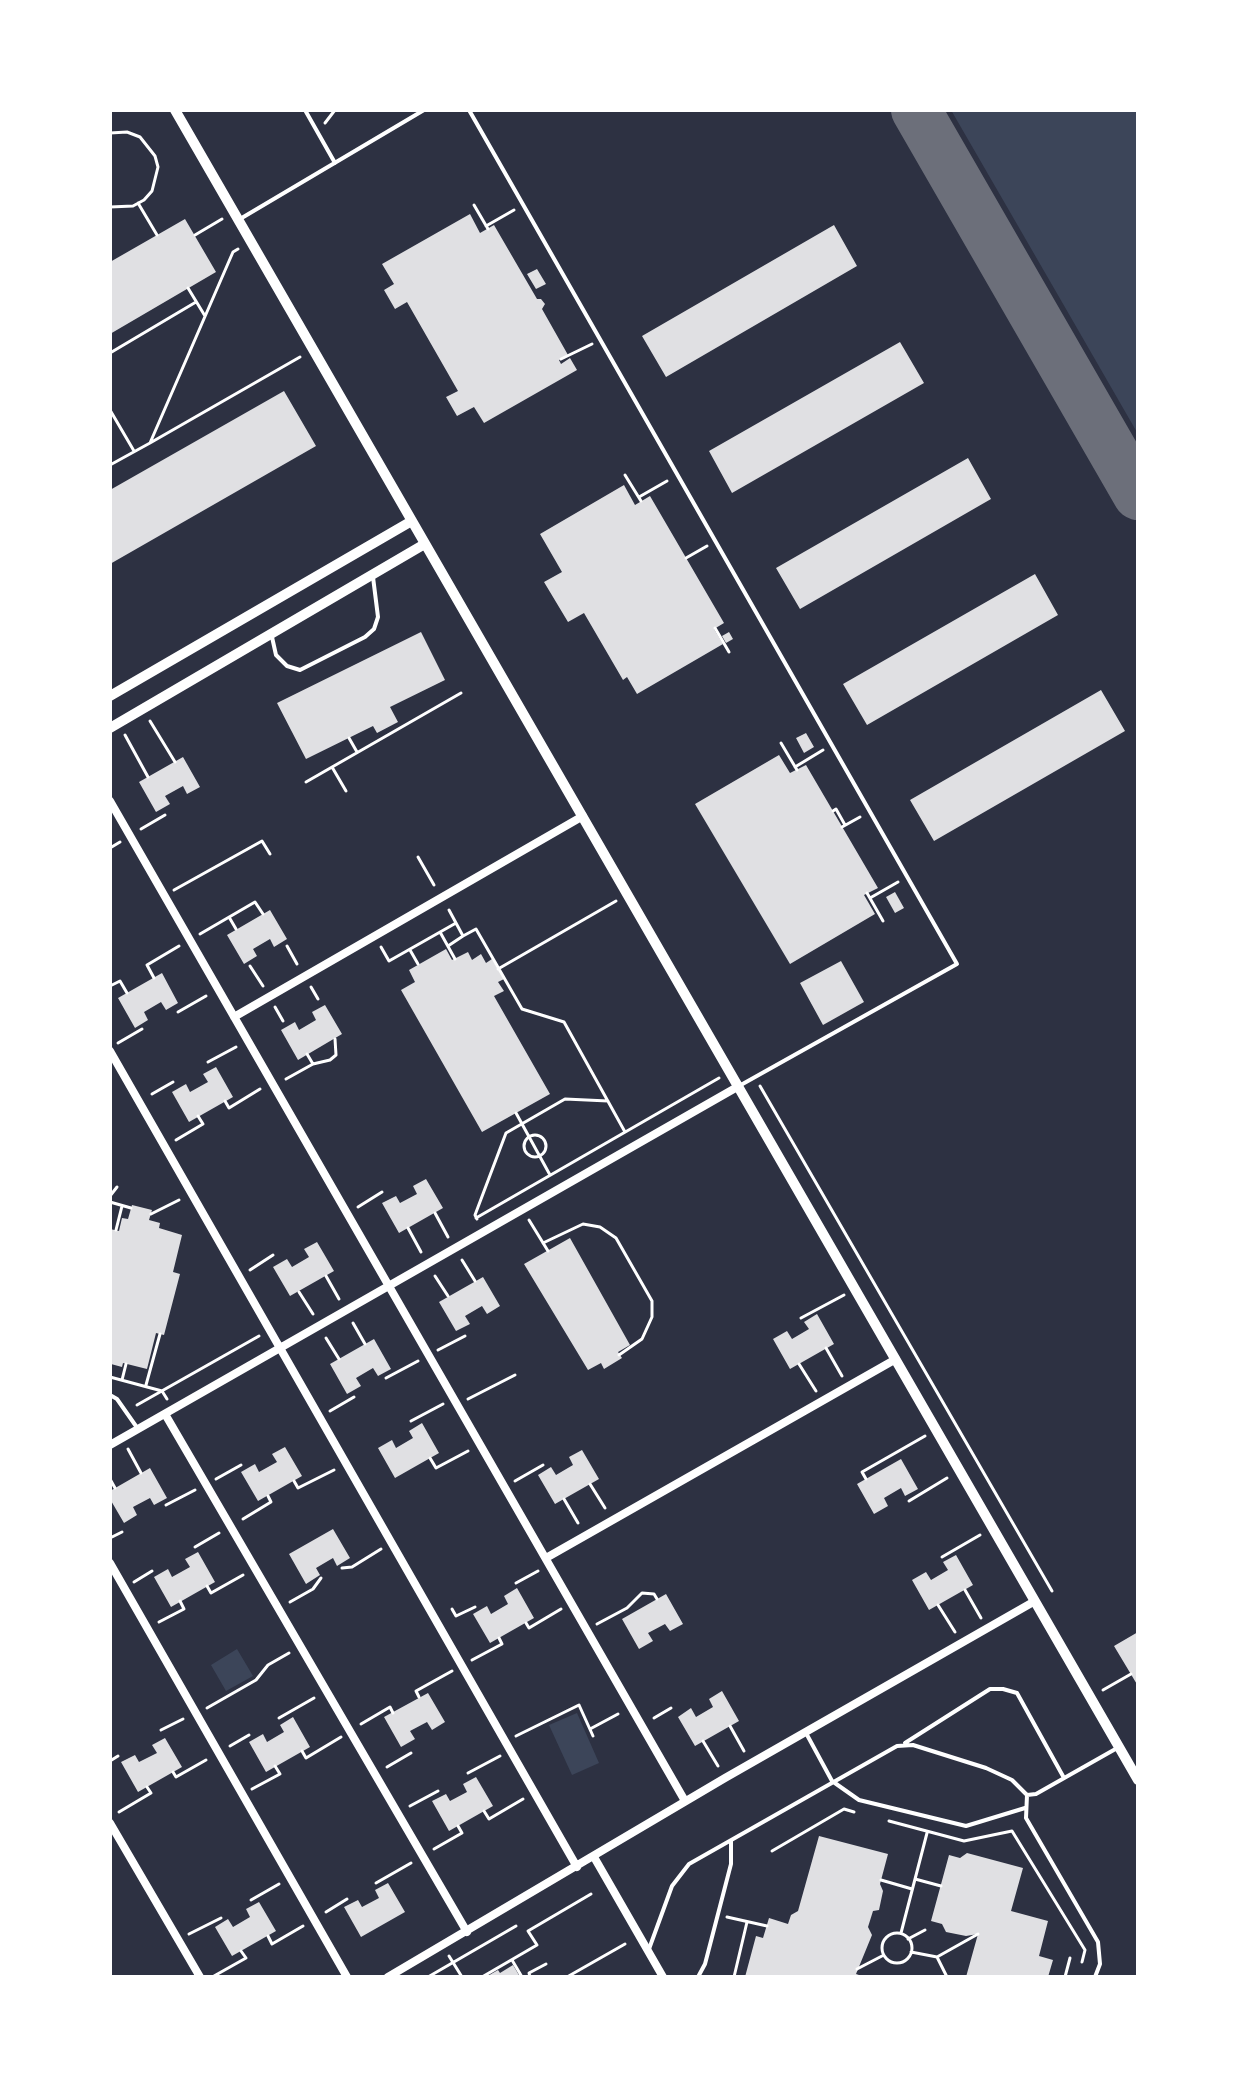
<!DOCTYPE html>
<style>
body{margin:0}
#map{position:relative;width:1248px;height:2087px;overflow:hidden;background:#2d3142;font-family:Lora,serif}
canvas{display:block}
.frame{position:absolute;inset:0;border:112px solid #fff;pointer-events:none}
</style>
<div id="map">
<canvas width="1248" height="2087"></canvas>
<div class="frame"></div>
</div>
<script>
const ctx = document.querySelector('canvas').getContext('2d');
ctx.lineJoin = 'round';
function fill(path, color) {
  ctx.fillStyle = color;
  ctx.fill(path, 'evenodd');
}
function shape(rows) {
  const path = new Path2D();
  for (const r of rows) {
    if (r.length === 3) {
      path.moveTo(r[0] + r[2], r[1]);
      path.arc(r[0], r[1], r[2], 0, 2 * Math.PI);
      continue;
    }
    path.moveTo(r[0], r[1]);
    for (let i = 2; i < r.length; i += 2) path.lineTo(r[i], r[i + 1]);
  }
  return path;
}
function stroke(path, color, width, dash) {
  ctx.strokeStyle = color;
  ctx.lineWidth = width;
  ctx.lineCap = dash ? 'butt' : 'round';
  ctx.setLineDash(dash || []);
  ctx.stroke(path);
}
const green = shape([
 [951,110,1138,110,1138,434,1066,309],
 [237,1649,253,1676,226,1691,211,1665],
 [577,1713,599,1763,572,1775,549,1725]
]);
const taxiway = shape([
 [916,110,1138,495]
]);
const building = shape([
 [470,214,480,233,494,225,537,299,541,299,545,304,542,309,568,355,559,360,561,364,570,358,577,370,484,423,474,407,457,416,446,397,458,391,407,302,395,309,384,290,394,284,382,264],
 [185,219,216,272,110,334,110,262],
 [834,225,857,266,666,377,642,336],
 [537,269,546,284,536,289,527,274],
 [900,342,924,383,732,493,709,451],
 [284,391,316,446,110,564,110,490],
 [968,458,991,499,800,609,776,568],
 [624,485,635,505,650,496,724,623,714,629,723,644,637,694,627,677,623,680,584,613,568,622,544,582,562,572,540,534],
 [1035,574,1058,615,867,725,843,684],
 [421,632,445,680,390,707,398,722,377,733,373,726,306,759,277,703],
 [729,632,733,639,726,643,722,636],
 [1101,690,1125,731,934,841,910,800],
 [806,733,814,747,804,753,796,738],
 [779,755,790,773,806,765,878,888,864,895,875,914,790,964,695,804],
 [183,757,200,787,187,794,183,786,165,796,170,804,156,812,139,782],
 [895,892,904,908,895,913,886,897],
 [270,910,287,939,274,947,270,939,253,949,257,956,244,964,227,935],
 [446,949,452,960,468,952,472,960,481,954,486,963,492,959,504,979,498,982,504,991,494,996,550,1094,482,1132,401,990,415,982,409,970],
 [841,961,864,1002,823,1025,800,983],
 [162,973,178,1003,166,1010,161,1002,144,1012,148,1020,135,1028,118,998],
 [325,1005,342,1034,298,1060,281,1030,295,1022,299,1030,316,1020,312,1012],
 [216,1067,233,1097,189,1122,172,1092,186,1084,190,1092,208,1082,203,1074],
 [426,1179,443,1208,399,1233,382,1203,396,1196,400,1203,417,1194,413,1186],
 [132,1205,152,1210,149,1220,160,1223,159,1228,182,1235,173,1272,180,1274,164,1335,156,1333,147,1369,123,1363,122,1367,111,1364,110,1359,110,1229,119,1231,122,1218,128,1219],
 [570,1238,630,1345,618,1352,622,1358,604,1369,601,1363,588,1370,524,1264],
 [317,1242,334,1271,290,1296,273,1267,287,1259,292,1267,309,1257,304,1249],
 [483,1277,500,1306,487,1314,482,1306,465,1316,470,1324,456,1331,439,1302],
 [817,1314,834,1344,790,1369,773,1339,787,1331,792,1339,809,1329,804,1322],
 [374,1339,391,1369,378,1376,373,1368,356,1378,361,1386,347,1394,330,1364],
 [422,1423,439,1453,395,1478,378,1448,392,1440,396,1448,413,1438,409,1431],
 [285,1447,302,1476,258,1501,241,1472,255,1464,259,1472,277,1462,272,1454],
 [582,1450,599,1479,555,1504,538,1475,551,1467,556,1475,573,1465,569,1457],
 [901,1459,918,1489,905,1496,901,1488,884,1498,888,1506,874,1514,857,1484],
 [150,1468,167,1498,154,1505,150,1498,133,1507,137,1515,124,1523,110,1499,110,1491],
 [333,1529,350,1558,337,1566,333,1558,316,1568,320,1575,306,1584,289,1554],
 [198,1552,215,1582,171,1607,154,1577,168,1569,172,1577,190,1567,185,1559],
 [956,1555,973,1585,929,1610,912,1580,926,1572,931,1580,948,1570,943,1562],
 [517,1588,534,1618,490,1643,473,1614,487,1606,491,1614,508,1604,504,1596],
 [666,1594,683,1624,670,1631,665,1624,648,1633,653,1641,639,1649,622,1619],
 [1138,1632,1138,1686,1114,1646],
 [722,1691,739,1721,695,1746,678,1717,691,1708,696,1717,713,1707,709,1699],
 [428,1693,445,1722,432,1730,427,1722,410,1731,415,1739,401,1747,384,1717],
 [293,1717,310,1747,266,1772,249,1742,263,1734,267,1742,284,1732,280,1725],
 [165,1738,182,1767,138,1792,121,1762,135,1755,139,1762,157,1753,152,1745],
 [476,1777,493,1806,449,1831,432,1801,446,1794,450,1801,467,1792,463,1784],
 [819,1836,888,1854,880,1884,883,1891,879,1910,873,1911,868,1927,872,1935,856,1974,865,1977,745,1977,756,1936,763,1938,769,1918,788,1924,791,1915,798,1911],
 [967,1853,1023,1868,1011,1911,1048,1921,1039,1956,1053,1960,1048,1977,966,1977,978,1934,966,1936,946,1932,942,1924,931,1921,949,1855,960,1858],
 [388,1883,405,1912,361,1937,344,1907,358,1900,362,1907,379,1898,375,1890],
 [259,1902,276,1931,232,1956,215,1927,228,1919,233,1927,250,1917,246,1909],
 [513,1965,520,1977,486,1977,498,1970,500,1973]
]);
const path = shape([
 [325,123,335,110],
 [110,133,127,132,140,137,155,156,158,167,152,191,144,200,133,206,110,207],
 [138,203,157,235],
 [474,205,488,229],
 [486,226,514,210],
 [195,235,222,219],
 [188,288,205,316],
 [110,353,196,302],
 [561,359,592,344],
 [110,410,134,451],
 [150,443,300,357],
 [110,465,150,443,233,252,238,249],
 [625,475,641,501],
 [639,497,667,481],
 [686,558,707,546],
 [715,628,729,652],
 [150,721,175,762],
 [125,735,148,777],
 [349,738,357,752],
 [781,743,797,770],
 [332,767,346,791],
 [795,767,823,750],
 [306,782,461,693],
 [833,811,836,809,845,825],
 [842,827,860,817],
 [141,829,165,815],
 [110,848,120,842],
 [418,857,434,885],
 [174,890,262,841,270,854],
 [867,893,883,921],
 [870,898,898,882],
 [229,917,236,929],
 [456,923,463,936,476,929,522,1009,564,1022,625,1132],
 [440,932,455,959],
 [200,934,255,902,263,914],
 [287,946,297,964],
 [448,946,463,936],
 [381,947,389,961,456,923,449,910],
 [410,950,418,964],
 [250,966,263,986],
 [498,969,616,901],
 [154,978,147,965,179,946],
 [110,986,120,981,127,993],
 [311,987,318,999],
 [275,1007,283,1021],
 [178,1012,206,996],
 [118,1043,142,1029],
 [307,1054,313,1064],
 [208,1062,236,1047],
 [286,1079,313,1064,330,1060,336,1055,335,1039],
 [760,1086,1052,1591],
 [152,1094,173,1082],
 [225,1101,229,1108,260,1089],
 [516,1113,550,1175],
 [535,1146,11],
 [176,1140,203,1124,198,1116],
 [110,1196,117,1187],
 [110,1202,131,1208],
 [358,1207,382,1192],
 [435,1213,448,1237],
 [151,1214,179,1200],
 [476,1218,719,1078],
 [477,1219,475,1215,506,1133,565,1099,608,1101],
 [529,1220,548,1251],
 [408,1228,421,1252],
 [116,1230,122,1206],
 [543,1243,583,1224,600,1227,616,1238,652,1301,652,1317,642,1339,619,1355],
 [462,1260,475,1281],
 [250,1270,273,1255],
 [326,1276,339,1299],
 [435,1276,448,1296],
 [299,1292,313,1314],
 [801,1318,844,1295],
 [353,1323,365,1344],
 [326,1338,339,1359],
 [826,1348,842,1376],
 [438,1350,465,1336],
 [799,1364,816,1391],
 [110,1377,162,1391,167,1399],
 [386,1378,418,1361],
 [122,1380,126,1364],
 [146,1385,160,1334],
 [468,1399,515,1375],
 [137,1405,259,1336],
 [330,1411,354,1397],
 [411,1421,443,1404],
 [128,1449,141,1473],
 [430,1458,436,1468,468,1451],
 [110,1479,115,1488],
 [216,1479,241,1465],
 [866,1479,862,1472,925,1436],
 [294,1481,298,1488,334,1470],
 [515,1481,543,1465],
 [590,1484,605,1508],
 [564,1499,578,1523],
 [909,1501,947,1478],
 [166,1505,195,1490],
 [243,1519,271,1502,268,1496],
 [110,1538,122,1532],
 [195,1547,219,1533],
 [942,1557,980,1535],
 [342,1568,352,1567,381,1549],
 [134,1582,152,1571],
 [516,1583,538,1571],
 [207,1586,211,1593,243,1575],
 [965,1590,981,1618],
 [290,1602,313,1589,321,1578],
 [938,1605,955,1632],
 [452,1609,456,1616,475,1607],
 [159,1622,184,1609,180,1601],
 [526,1623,529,1628,561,1609],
 [597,1624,627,1608,642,1593,654,1594,657,1599],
 [472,1660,502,1644,499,1638],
 [1103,1690,1131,1674],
 [419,1697,416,1691,452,1671],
 [207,1708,256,1680,268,1665,289,1653],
 [279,1718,314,1698],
 [654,1718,671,1708],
 [361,1724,390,1707,393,1713],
 [730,1726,744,1751],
 [590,1729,618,1714],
 [161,1730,183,1719],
 [516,1736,579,1705,593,1736],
 [703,1741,718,1766],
 [230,1746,249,1735],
 [302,1751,306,1758,341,1737],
 [110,1761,118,1756],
 [387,1767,411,1753],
 [173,1772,176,1777,206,1760],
 [468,1773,500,1756],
 [252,1789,280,1774,275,1766],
 [410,1806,438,1791],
 [484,1811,489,1819,523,1799],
 [119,1812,151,1793,147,1787],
 [889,1821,964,1841,1012,1831,1085,1950,1082,1962],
 [434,1849,462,1833,458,1826],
 [772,1851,844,1809,854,1812],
 [915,1879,941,1886],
 [881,1880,912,1889],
 [376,1883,411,1863],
 [251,1900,279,1884],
 [326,1912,347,1899],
 [727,1917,767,1926],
 [901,1933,927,1833],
 [897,1948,15],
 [189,1934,221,1918],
 [268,1936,272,1944,303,1926],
 [908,1939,925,1930],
 [911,1952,937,1957,978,1934],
 [449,1956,462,1977],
 [937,1957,947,1977],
 [512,1960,522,1977],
 [857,1969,882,1956],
 [214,1976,246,1958,241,1951],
 [428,1977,516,1926],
 [482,1977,537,1945,528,1931,591,1894],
 [530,1977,529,1973,546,1964],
 [567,1977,625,1944],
 [734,1977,747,1922],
 [1065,1977,1070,1958]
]);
const service = shape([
 [305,110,335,163],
 [469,110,957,964,739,1086],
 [240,219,424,110],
 [272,637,276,655,287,666,300,670,365,637,374,629,378,617,373,577],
 [110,1395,117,1399,138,1429],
 [806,1733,832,1781,859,1800,966,1826,1025,1808],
 [905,1743,990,1689,1003,1689,1017,1693,1064,1778],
 [1027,1795,1026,1818,1098,1942,1100,1964,1095,1977],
 [649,1949,672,1886,689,1864,897,1746,913,1745,986,1768,1012,1780,1027,1795,1036,1794,1119,1747],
 [698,1977,705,1964,731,1864,731,1841]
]);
const minor = shape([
 [110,801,685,1801],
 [234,1017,583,816],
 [110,1051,577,1867],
 [165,1414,467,1932],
 [110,1445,739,1086],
 [546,1558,896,1359],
 [110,1563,347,1977],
 [110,1823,200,1977],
 [594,1857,663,1977],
 [388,1977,725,1778,1035,1601]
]);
const tertiary = shape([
 [175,110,1138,1780],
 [110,696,410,522],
 [110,728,423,545]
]);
fill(green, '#3c4559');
stroke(taxiway, '#6c6f7a', 50);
fill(building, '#e0e0e3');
stroke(path, '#fff', 3);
stroke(service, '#fff', 4);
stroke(minor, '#fff', 8);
stroke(tertiary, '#fff', 10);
</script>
